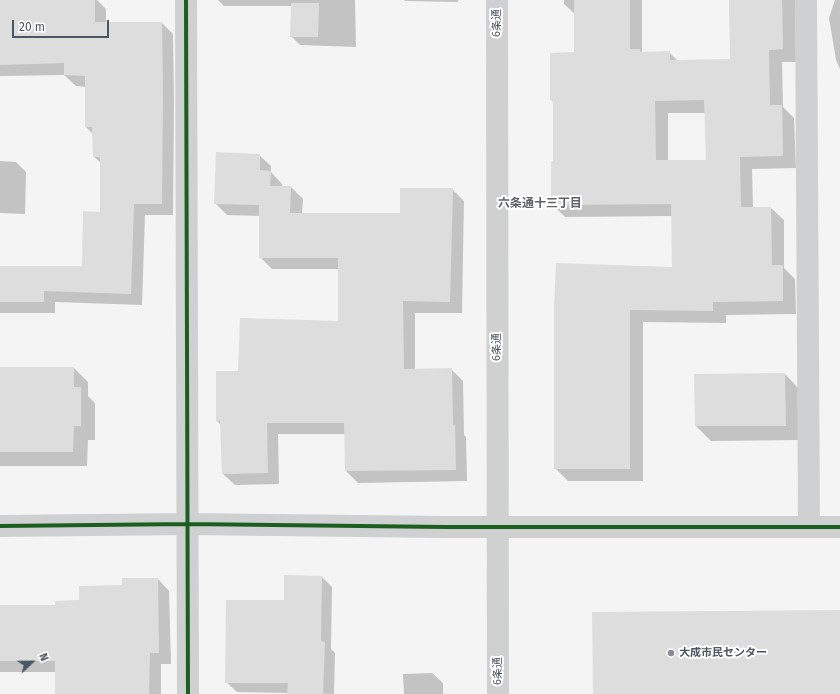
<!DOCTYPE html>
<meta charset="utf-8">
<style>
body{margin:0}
#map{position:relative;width:840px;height:694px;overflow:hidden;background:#f4f4f4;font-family:"Fira Sans",sans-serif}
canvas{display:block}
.north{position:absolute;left:12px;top:642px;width:40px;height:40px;-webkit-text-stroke:3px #fff;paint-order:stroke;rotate:68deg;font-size:11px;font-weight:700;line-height:16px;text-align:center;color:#4a5661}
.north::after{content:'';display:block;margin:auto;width:14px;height:18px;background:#4a5661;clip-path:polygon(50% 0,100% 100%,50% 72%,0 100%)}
.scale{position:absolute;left:12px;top:20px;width:97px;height:18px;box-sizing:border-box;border:2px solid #4a5661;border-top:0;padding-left:5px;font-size:12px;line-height:14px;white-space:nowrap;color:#4a5661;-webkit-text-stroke:3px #fff;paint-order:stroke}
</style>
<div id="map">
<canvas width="840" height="694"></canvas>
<div class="north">N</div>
<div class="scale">20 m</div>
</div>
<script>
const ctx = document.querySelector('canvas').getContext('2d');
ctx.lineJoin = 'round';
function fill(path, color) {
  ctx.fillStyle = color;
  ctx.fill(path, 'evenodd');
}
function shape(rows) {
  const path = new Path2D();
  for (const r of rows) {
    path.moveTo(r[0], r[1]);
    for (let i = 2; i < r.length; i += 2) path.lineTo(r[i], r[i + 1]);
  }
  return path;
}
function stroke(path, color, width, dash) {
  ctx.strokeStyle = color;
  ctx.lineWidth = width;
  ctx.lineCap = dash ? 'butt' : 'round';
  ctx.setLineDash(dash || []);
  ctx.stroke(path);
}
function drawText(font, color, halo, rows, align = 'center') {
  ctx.font = font + ' "Fira Sans","Noto Sans JP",sans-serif';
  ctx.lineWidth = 4;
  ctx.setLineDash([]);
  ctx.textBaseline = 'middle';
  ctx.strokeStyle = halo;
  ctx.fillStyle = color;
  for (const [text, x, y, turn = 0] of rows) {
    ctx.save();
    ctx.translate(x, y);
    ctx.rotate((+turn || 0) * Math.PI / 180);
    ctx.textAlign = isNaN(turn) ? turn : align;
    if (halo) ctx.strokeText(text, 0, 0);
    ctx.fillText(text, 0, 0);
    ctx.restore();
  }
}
const shadow = shape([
 [0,0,97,0,106,9,106,23,162,23,173,34,174,101,173,215,145,215,142,305,55,302,55,313,0,313,0,267,83,267,101,213,101,163,94,157,93,134,86,127,86,87,76,86,64,75,0,76],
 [218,0,355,0,356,47,300,45,291,36,292,6,224,6],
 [404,0,458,0,458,2,405,1],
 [564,0,642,0,642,52,669,52,678,61,731,60,729,0,795,0,796,62,782,62,783,107,794,118,796,168,752,169,753,208,771,208,784,220,784,268,795,279,796,314,726,315,726,323,643,322,643,481,568,481,555,468,555,306,673,268,672,216,565,217,552,204,554,162,554,102,551,100,575,53,575,14,564,4],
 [668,113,706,113,707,161,668,161],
 [835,0,840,0,840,69,836,60,829,18],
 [259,155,271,166,271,172,282,184,282,187,291,187,303,199,302,214,401,214,452,189,464,201,462,313,415,313,415,370,451,369,463,381,464,435,466,437,467,481,358,483,346,471,345,434,278,434,279,484,235,485,223,474,221,425,217,421,239,372,339,322,339,269,272,269,260,257,260,216,227,215,215,203],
 [0,161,16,162,26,172,25,214,0,213],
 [0,368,74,368,88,382,88,396,95,403,95,440,88,440,87,466,0,466],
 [785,374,799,389,800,440,711,441,696,426],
 [322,577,332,587,331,649,335,653,334,694,237,692,226,682,285,601],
 [158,579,169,591,171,664,161,664,161,694,56,694,56,672,0,672,0,606,56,606,80,601,123,586],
 [432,673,443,683,443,694,404,694,403,674]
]);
const building = shape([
 [0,0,95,0,95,22,162,22,163,89,162,204,134,204,131,294,44,291,44,302,0,302,0,266,82,266,83,211,100,212,100,157,93,157,92,127,85,127,85,76,64,75,64,63,0,65],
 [574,0,630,0,630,49,640,49,640,52,670,51,670,60,730,59,729,0,782,0,783,49,769,50,770,105,782,105,783,156,740,157,741,207,771,207,772,265,783,265,783,301,713,302,713,311,630,310,630,469,554,469,554,306,556,263,672,267,671,204,551,205,551,161,553,161,553,100,550,100,550,53,574,52],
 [704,100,706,160,656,160,655,101],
 [291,3,319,3,318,37,290,37],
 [216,152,260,154,260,170,271,171,270,186,291,186,290,213,400,213,400,188,453,188,450,302,403,301,404,369,452,368,453,425,455,424,456,470,345,471,344,423,267,423,268,473,222,474,220,421,216,421,216,371,238,371,240,318,338,321,338,258,259,258,259,205,214,204],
 [0,367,74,367,74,387,81,387,81,426,74,426,73,452,0,452],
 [785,373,786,426,695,426,694,374],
 [284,575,322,576,321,641,325,642,323,694,287,694,288,683,225,683,226,600,284,600],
 [122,578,158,578,159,653,150,653,149,694,55,694,55,661,0,661,0,605,55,605,55,601,79,600,79,586,122,585],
 [840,610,840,694,593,694,592,612]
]);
const street = shape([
 [186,0,188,694],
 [497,0,498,694],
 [806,0,809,526],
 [0,526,188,524,445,527,840,527]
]);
const cycleway = shape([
 [186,0,188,694],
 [0,526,188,524,445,527,840,527]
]);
const markers = [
 [671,653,4,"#868d94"]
];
const streetNames = [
 ["6条通",497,23,-90],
 ["6条通",497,347,-90],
 ["6条通",498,671,-90]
];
const poiNames = [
 ["大成市民センター",679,653]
];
const neighbourhoodNames = [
 ["六条通十三丁目",540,204]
];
fill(shadow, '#0003');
fill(building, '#ddddde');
stroke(street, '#ced0d2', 22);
stroke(cycleway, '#1b5e20', 4);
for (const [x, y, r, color] of markers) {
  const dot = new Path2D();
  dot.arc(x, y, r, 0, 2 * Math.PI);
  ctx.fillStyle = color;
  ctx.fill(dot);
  stroke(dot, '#fff', 1.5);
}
drawText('11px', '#4a5661', '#fff', streetNames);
drawText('bold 11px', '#4a5661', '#fff', poiNames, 'left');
drawText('bold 12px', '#5f6368', '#fff', neighbourhoodNames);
</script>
